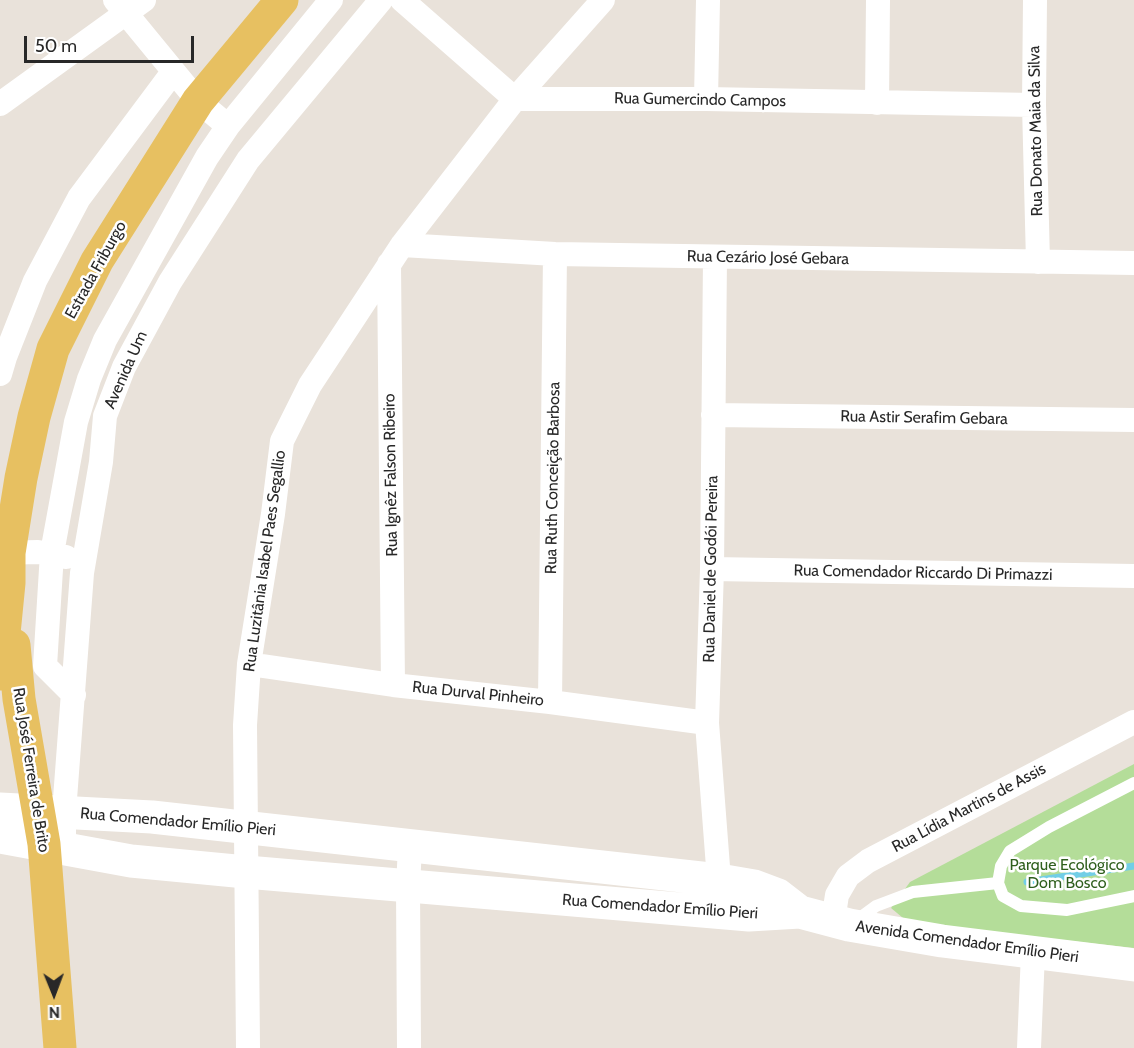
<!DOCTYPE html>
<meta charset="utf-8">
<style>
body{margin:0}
#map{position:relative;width:1134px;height:1048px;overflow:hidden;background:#e9e2da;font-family:Cabin,sans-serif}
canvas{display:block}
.north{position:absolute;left:24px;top:964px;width:60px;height:60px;-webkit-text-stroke:4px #fff;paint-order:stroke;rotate:179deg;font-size:16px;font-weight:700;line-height:24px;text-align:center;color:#282828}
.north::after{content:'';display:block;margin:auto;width:21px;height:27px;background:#282828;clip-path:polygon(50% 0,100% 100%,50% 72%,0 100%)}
.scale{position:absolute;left:24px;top:36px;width:170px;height:27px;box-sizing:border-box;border:3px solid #282828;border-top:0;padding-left:8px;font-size:18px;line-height:21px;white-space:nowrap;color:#282828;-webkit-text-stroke:4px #fff;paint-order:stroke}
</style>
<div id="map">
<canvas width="1134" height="1048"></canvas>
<div class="north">N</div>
<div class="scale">50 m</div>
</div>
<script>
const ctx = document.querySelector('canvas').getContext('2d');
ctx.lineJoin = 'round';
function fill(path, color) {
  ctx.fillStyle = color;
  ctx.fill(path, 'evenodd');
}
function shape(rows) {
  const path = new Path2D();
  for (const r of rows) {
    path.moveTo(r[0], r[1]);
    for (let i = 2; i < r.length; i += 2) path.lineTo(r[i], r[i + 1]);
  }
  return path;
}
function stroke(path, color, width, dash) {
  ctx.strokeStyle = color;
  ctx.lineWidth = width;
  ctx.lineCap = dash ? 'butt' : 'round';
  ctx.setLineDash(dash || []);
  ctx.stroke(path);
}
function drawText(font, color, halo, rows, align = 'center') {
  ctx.font = font + ' Cabin,sans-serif';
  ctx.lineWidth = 5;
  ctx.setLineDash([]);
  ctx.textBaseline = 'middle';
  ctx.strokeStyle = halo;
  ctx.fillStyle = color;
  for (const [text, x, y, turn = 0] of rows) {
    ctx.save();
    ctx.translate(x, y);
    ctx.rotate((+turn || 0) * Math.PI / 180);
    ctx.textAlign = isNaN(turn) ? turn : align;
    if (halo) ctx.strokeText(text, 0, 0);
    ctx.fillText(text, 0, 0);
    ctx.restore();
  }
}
const green = shape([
 [1134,764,1134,948,909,923,891,908,910,882]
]);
const stream = shape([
 [1027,882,1134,866]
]);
const lane = shape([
 [1134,783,1049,827,1010,851,1001,866,998,883,1003,896,1021,906,1067,910,1134,896],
 [857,920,876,906,913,892,998,883]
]);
const street = shape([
 [115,0,198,101,228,126],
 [402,0,515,99,706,99,1034,105],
 [1035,0,1034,105,1038,262],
 [706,99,708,0],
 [877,103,878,0],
 [0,104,144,0],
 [402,245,555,254,1134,263],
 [715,258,712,569,707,723,719,880],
 [389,264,393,685],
 [0,374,5,357,35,281,79,198,173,72],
 [713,415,1134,420],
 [0,553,38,552,66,557],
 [712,569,1134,576],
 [249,664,393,685,550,702,707,723],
 [74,695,45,666,52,553,76,422,89,379,105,340,207,157,228,126,331,0],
 [550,702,555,254],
 [64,849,64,812,82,573,101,462,105,416,124,367,170,282,248,160,381,0],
 [833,921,837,895,848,876,868,861,1134,722],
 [248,1048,245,725,249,664,273,514,282,441,310,385,402,245,515,99,603,0],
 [409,1048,408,887,410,846],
 [1029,1048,1033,953]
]);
const secondary = shape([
 [0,809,152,817,719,880,754,886,778,895,800,912],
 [0,837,131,861,246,872,749,915,800,912,849,925,942,941,1134,965]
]);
const primary = shape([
 [14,645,19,699,44,844,60,1048],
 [0,674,9,583,9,553,21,478,34,417,53,349,97,261,198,101,282,0]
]);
const streetNames = [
 ["Rua Gumercindo Campos",700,100,1],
 ["Rua Donato Maia da Silva",1036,131,-91],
 ["Rua Cezário José Gebara",768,258,1],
 ["Estrada Friburgo",96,270,-61],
 ["Avenida Um",126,370,-66],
 ["Rua Astir Serafim Gebara",924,418,1],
 ["Rua Ignêz Falson Ribeiro",391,475,-91],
 ["Rua Ruth Conceição Barbosa",553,478,-89],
 ["Rua Luzitânia Isabel Paes Segallio",265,561,-82],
 ["Rua Daniel de Godói Pereira",711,569,-89],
 ["Rua Comendador Riccardo Di Primazzi",923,573,1],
 ["Rua Durval Pinheiro",478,694,6],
 ["Rua José Ferreira de Brito",31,770,81],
 ["Rua Lídia Martins de Assis",969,808,-28],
 ["Rua Comendador Emílio Pieri",178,822,5],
 ["Rua Comendador Emílio Pieri",660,907,4],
 ["Avenida Comendador Emílio Pieri",967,942,8]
];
const parkNames = [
 ["Parque Ecológico",1067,865],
 ["Dom Bosco",1067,883]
];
fill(green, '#b4dd99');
stroke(stream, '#72cee6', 7);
stroke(lane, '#fff', 12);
stroke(street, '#fff', 24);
stroke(secondary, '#fff', 33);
stroke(primary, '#e7c061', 33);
drawText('16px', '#282828', '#fff', streetNames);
drawText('16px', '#2f5f1d', '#fff', parkNames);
</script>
